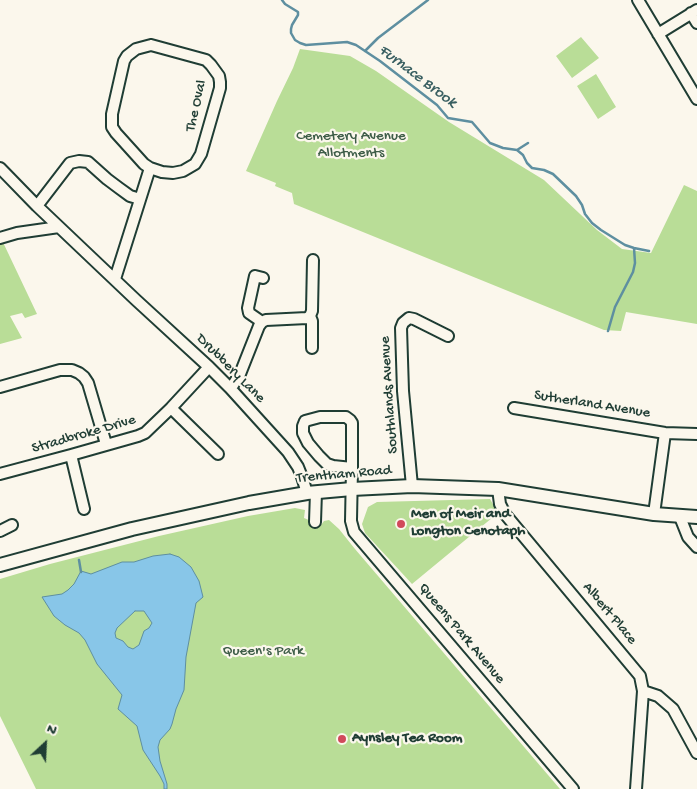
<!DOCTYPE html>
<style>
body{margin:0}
#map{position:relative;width:697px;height:789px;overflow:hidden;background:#fbf7ec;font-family:"Gochi Hand",sans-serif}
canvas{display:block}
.north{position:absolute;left:20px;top:719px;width:50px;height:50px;-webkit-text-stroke:4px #fbf7ec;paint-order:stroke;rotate:25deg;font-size:14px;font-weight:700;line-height:20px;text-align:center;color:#1f3d34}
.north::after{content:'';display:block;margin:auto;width:18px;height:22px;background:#1f3d34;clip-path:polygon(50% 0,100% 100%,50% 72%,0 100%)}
</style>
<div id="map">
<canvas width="697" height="789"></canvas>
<div class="north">N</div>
</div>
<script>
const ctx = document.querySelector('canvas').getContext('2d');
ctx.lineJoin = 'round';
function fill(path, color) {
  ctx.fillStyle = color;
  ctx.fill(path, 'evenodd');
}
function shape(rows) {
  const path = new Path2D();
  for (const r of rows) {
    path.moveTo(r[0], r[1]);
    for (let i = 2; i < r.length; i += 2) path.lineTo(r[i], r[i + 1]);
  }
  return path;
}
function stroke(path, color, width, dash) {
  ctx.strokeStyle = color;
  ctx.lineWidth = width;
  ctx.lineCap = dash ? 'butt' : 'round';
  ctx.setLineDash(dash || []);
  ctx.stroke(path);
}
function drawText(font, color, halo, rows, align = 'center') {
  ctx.font = font + ' "Gochi Hand",sans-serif';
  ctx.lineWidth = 4.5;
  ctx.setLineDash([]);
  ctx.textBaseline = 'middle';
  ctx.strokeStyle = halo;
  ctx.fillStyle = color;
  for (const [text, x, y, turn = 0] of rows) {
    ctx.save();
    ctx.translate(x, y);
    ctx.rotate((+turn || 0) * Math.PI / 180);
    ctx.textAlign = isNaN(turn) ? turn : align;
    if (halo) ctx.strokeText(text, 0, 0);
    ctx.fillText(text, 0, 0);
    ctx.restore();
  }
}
const green = shape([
 [581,37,599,58,572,78,556,56],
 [300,49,350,56,376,71,449,122,544,180,597,230,622,249,651,253,684,185,697,191,697,324,626,312,621,331,604,330,294,204,292,193,275,186,276,183,246,171,277,101,293,68],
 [596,74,616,107,598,119,577,86],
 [0,236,37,314,25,318,22,313,10,316,22,338,0,344],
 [490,499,498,513,412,584,365,533,362,524,368,507,377,502],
 [295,508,305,510,304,518,321,525,324,521,329,520,339,529,355,549,560,789,36,789,0,716,0,579,50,564,159,536,248,516]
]);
const water = shape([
 [170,554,179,557,191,567,199,581,203,597,196,603,186,657,184,690,176,709,172,724,170,729,160,740,158,747,160,761,167,784,167,789,164,789,164,784,160,776,143,750,137,726,118,709,122,695,97,664,85,640,79,633,65,625,54,616,42,597,62,594,68,590,74,584,81,571,91,574,122,562,134,562,153,556,170,554],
 [135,611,144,611,152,623,149,628,144,631,139,645,133,649,128,647,123,641,116,638,115,633,117,628,135,611]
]);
const stream = shape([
 [282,0,285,4,298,12,298,15,292,25,291,29,291,33,295,40,300,43,306,45,347,42,356,45,380,61,437,105,448,118,472,122,490,143,503,148,517,150,523,155,527,163,532,168,544,170,553,174,576,196,582,205,585,214,592,223,601,230,625,245,634,248,649,251],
 [365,51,378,38,428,0],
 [517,150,528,143],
 [608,331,615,307,633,272,635,263,634,248],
 [79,560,81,572]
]);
const minor = shape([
 [638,0,697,99],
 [691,13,697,23],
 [658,34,697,10],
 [151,45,206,60,211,65,219,76,220,82,220,88,201,154,195,164,183,171,173,173,162,172,150,168,144,164,116,133,112,127,112,114,124,61,127,56,136,49,151,45],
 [0,168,37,206,136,300,209,367,230,388,288,452,298,467,302,477,307,493],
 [37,206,70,163,79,161,88,162,107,179,119,188,130,196,140,199],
 [0,238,17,233,59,227],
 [115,279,150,168],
 [310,316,312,321,312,348],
 [262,322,249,313,248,308,255,276,263,278],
 [0,387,60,370,72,370,79,373,84,377,88,383,106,444],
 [230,388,233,385,240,374,259,326,262,322,266,320,307,318,310,316,312,311,313,260],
 [171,408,218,454],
 [514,408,665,433,697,434],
 [71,455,84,509],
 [352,468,333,466,327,464,319,456,308,443,303,433,303,426,305,421,320,417,346,417,350,420,352,423,352,468,351,521,354,532,573,789],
 [0,474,71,455,138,436,145,433,171,408,209,367],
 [412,486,403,391,401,328,403,323,409,318,414,319,448,336],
 [498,489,500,504,505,514,640,676,643,691,636,789],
 [654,514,665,433],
 [680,517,688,537,697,547],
 [315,522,316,492],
 [0,531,12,525],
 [643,691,658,696,673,709,697,753]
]);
const major = shape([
 [0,565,132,529,249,503,307,493,352,489,412,486,498,489,654,514,697,517]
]);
const markers = [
 [401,524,5,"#d1495b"],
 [342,739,5,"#d1495b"]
];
const streetNames = [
 ["The Oval",197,106,-77],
 ["Drubbery Lane",230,369,45],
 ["Southlands Avenue",390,395,-94],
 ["Sutherland Avenue",592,405,9],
 ["Stradbroke Drive",84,435,-16],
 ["Trentham Road",344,475,-5],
 ["Albert Place",609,614,50],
 ["Queens Park Avenue",461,634,50]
];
const parkNames = [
 ["Cemetery Avenue",351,137],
 ["Allotments",351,154],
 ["Queen's Park",263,652]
];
const poiNames = [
 ["Men of Meir and",411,515],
 ["Longton Cenotaph",411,532],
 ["Aynsley Tea Room",352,739]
];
const waterNames = [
 ["Furnace Brook",417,77,37]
];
fill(green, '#b9dd97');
fill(water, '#88c6e8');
stroke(water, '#5e8fa0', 1);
stroke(stream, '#5e8fa0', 2.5);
stroke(minor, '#1f3d34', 14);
stroke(major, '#1f3d34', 16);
stroke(minor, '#fbf7ec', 10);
stroke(major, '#fbf7ec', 12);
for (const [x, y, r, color] of markers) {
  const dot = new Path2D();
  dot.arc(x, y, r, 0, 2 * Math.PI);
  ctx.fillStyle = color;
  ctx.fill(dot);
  stroke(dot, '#fbf7ec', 2);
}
drawText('15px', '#1f3d34', '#fbf7ec', streetNames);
drawText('15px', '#3e5d48', '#fbf7ec', parkNames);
drawText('bold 15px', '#1f3d34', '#fbf7ec', poiNames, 'left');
drawText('italic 16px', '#395f61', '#fbf7ec', waterNames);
</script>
